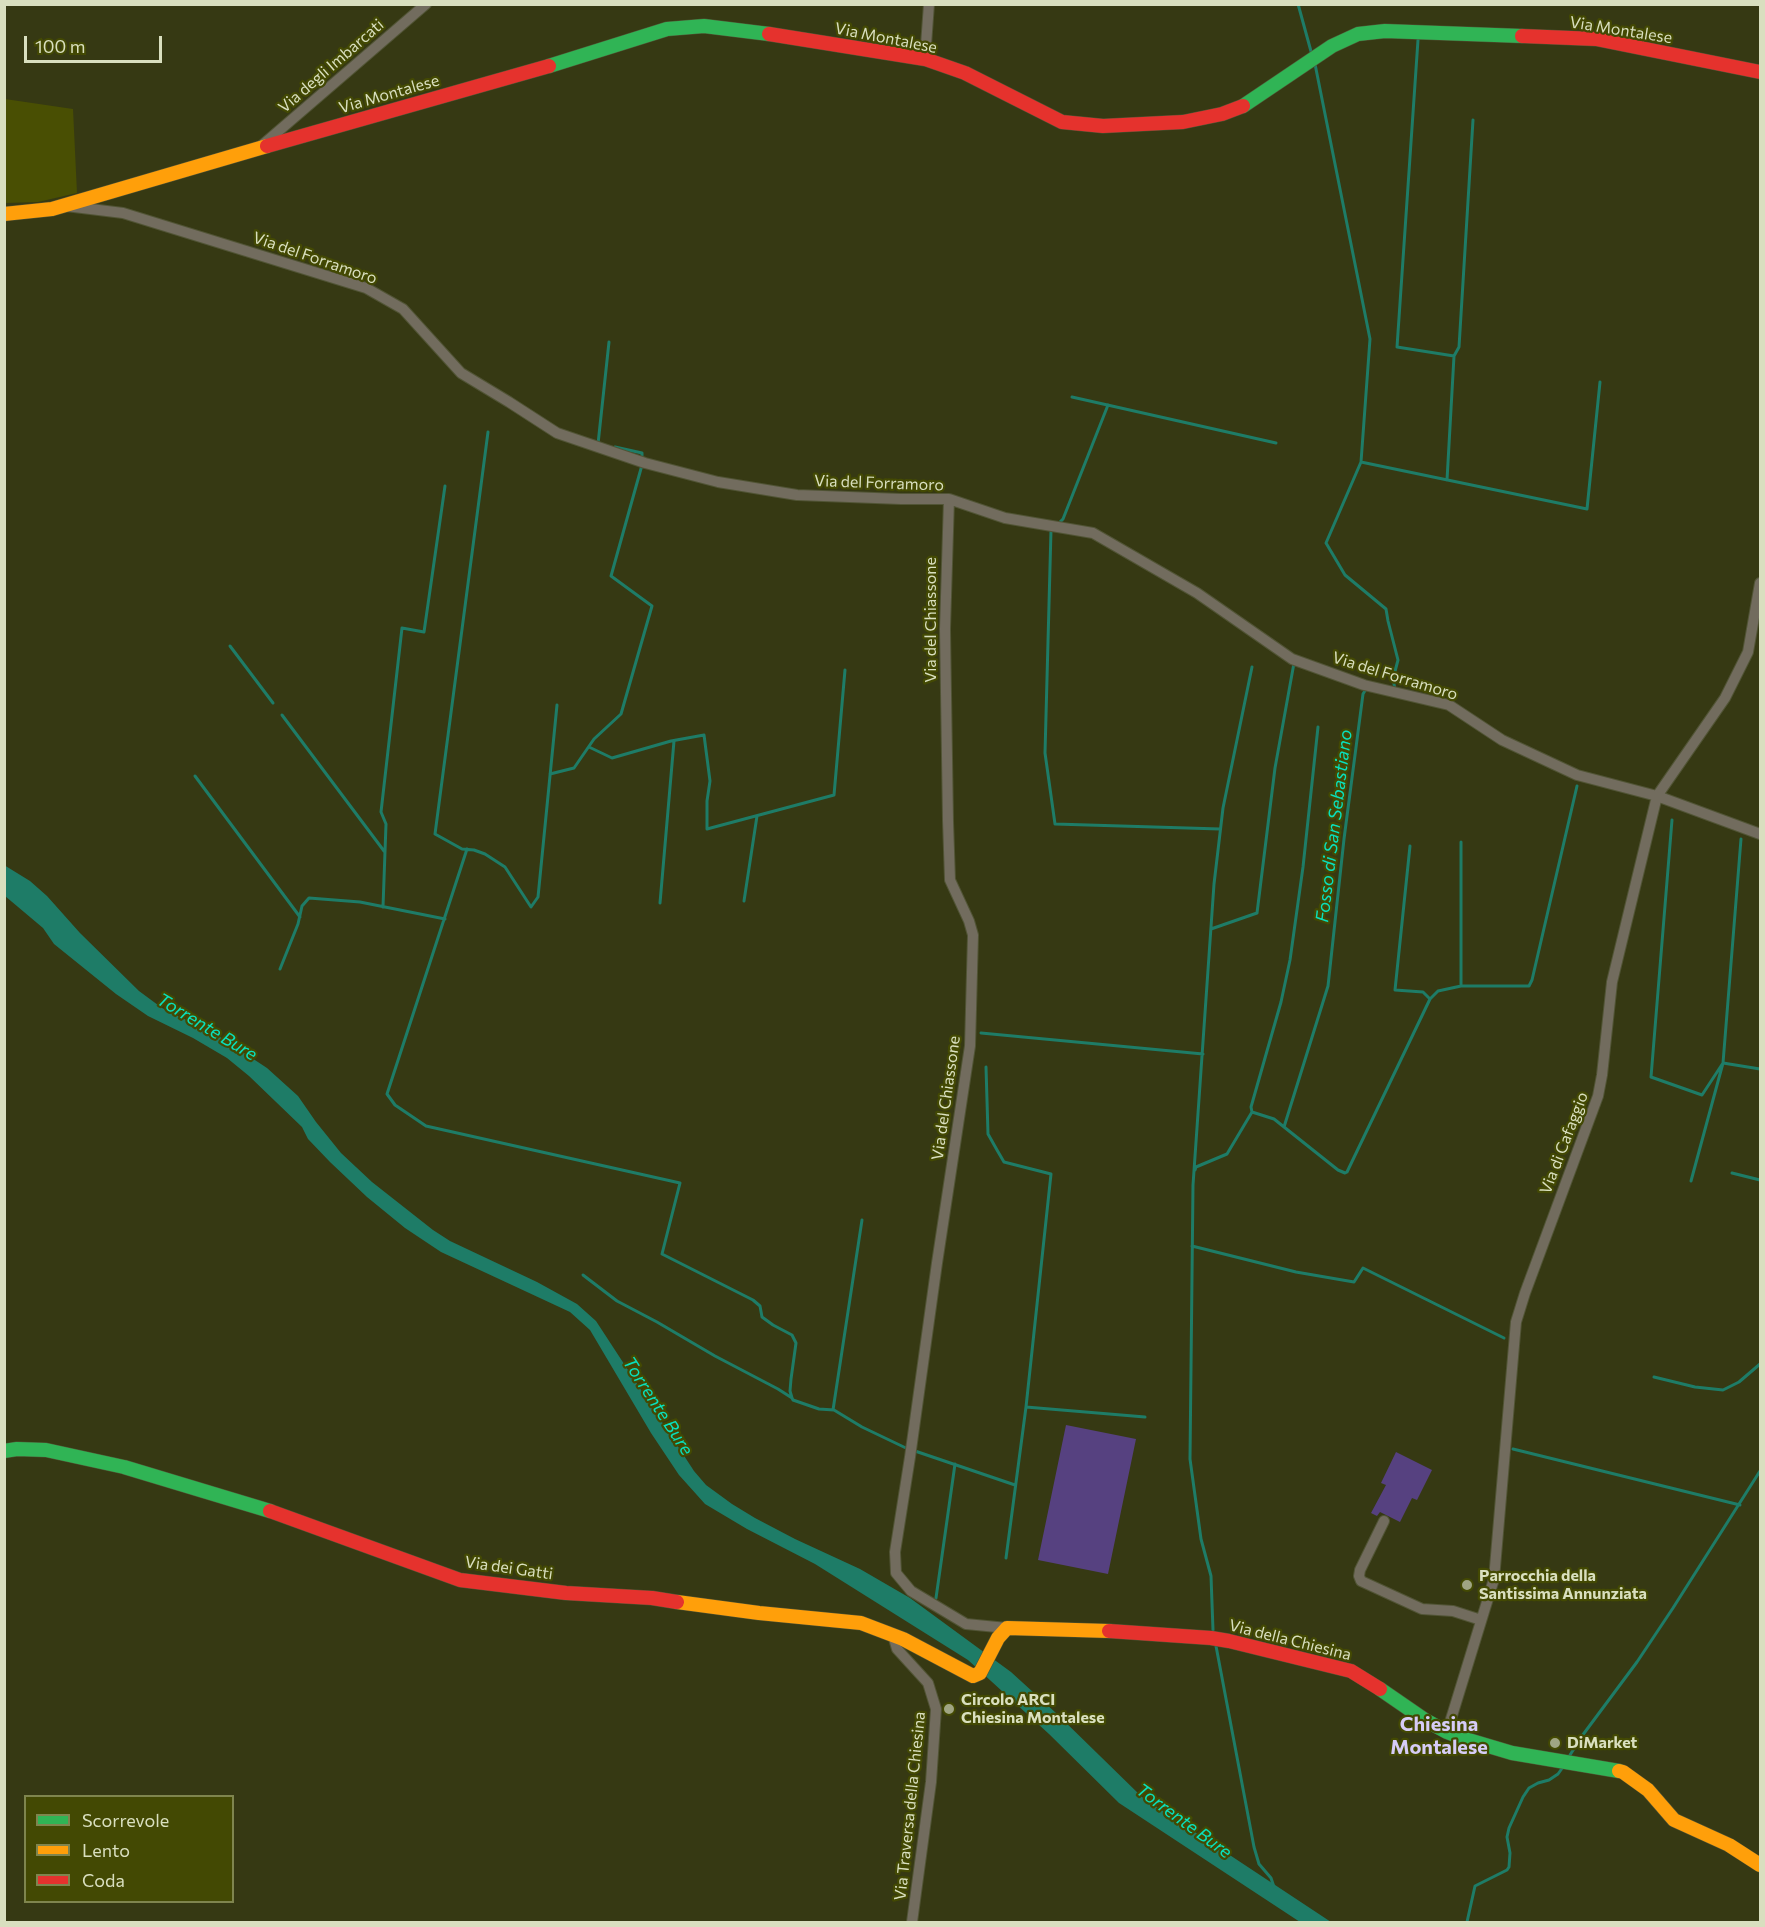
<!DOCTYPE html>
<style>
body{margin:0}
#map{position:relative;width:1765px;height:1927px;overflow:hidden;background:#363913;font-family:Commissioner,sans-serif}
canvas{display:block}
.frame{position:absolute;inset:0;border:6px solid #d9dfbf;pointer-events:none}
.legend{position:absolute;left:24px;top:1795px;width:210px;height:108px;box-sizing:border-box;background:#434903;border:2px solid #7f854e;margin:0;padding:8px 10px;list-style:none;font-size:18px;color:#d9dfbf}
.legend li{display:flex;align-items:center;gap:12px;height:30px}
.legend b{width:30px;border:2px solid #7f854e}
.scale{position:absolute;left:24px;top:36px;width:138px;height:27px;box-sizing:border-box;border:3px solid #d9dfbf;border-top:0;padding-left:8px;font-size:18px;line-height:21px;white-space:nowrap;color:#d9dfbf;-webkit-text-stroke:4px #434903;paint-order:stroke}
</style>
<div id="map">
<canvas width="1765" height="1927"></canvas>
<div class="frame"></div>
<ul class="legend">
<li><b style="height:8px;background:#30b455"></b>Scorrevole</li>
<li><b style="height:8px;background:#ff9f0a"></b>Lento</li>
<li><b style="height:8px;background:#e5322d"></b>Coda</li>
</ul>
<div class="scale">100 m</div>
</div>
<script>
const ctx = document.querySelector('canvas').getContext('2d');
ctx.lineJoin = 'round';
function fill(path, color) {
  ctx.fillStyle = color;
  ctx.fill(path, 'evenodd');
}
function shape(rows) {
  const path = new Path2D();
  for (const r of rows) {
    path.moveTo(r[0], r[1]);
    for (let i = 2; i < r.length; i += 2) path.lineTo(r[i], r[i + 1]);
  }
  return path;
}
function stroke(path, color, width, dash) {
  ctx.strokeStyle = color;
  ctx.lineWidth = width;
  ctx.lineCap = dash ? 'butt' : 'round';
  ctx.setLineDash(dash || []);
  ctx.stroke(path);
}
function drawText(font, color, halo, rows, align = 'center') {
  ctx.font = font + ' Commissioner,sans-serif';
  ctx.lineWidth = 4.5;
  ctx.setLineDash([]);
  ctx.textBaseline = 'middle';
  ctx.strokeStyle = halo;
  ctx.fillStyle = color;
  for (const [text, x, y, turn = 0] of rows) {
    ctx.save();
    ctx.translate(x, y);
    ctx.rotate((+turn || 0) * Math.PI / 180);
    ctx.textAlign = isNaN(turn) ? turn : align;
    if (halo) ctx.strokeText(text, 0, 0);
    ctx.fillText(text, 0, 0);
    ctx.restore();
  }
}
const built = shape([
 [5,99,73,109,77,193,38,202,5,203]
]);
const green = shape([
 [1066,1425,1136,1439,1108,1574,1038,1560],
 [1396,1452,1432,1470,1417,1500,1412,1498,1400,1522,1380,1512,1377,1516,1371,1513,1386,1485,1381,1483]
]);
const water = shape([
 [4,865,30,881,47,896,80,933,139,991,162,1008,217,1035,267,1068,298,1096,316,1122,341,1153,372,1182,433,1230,450,1241,537,1282,577,1304,596,1321,694,1471,706,1485,732,1504,755,1518,795,1539,860,1569,910,1598,1011,1672,1056,1713,1142,1797,1331,1922,1300,1922,1119,1803,1049,1734,968,1660,815,1564,747,1529,705,1504,679,1475,651,1433,590,1330,570,1312,441,1252,405,1228,367,1197,330,1162,308,1139,302,1127,249,1076,227,1058,193,1038,148,1016,116,994,54,944,43,928,5,896]
]);
const stream = shape([
 [1298,4,1312,55],
 [1418,40,1397,347,1454,356],
 [1315,64,1370,339,1361,462,1326,543,1345,575,1386,609,1388,621,1398,660,1393,679,1395,689],
 [1072,397,1276,443],
 [488,432,435,834,462,849,474,850,485,854,505,867,531,907,538,897,557,705],
 [600,444,598,444,609,342],
 [615,447,642,453,642,458],
 [1361,462,1587,509,1600,382],
 [1447,480,1454,356,1459,347,1473,120],
 [1058,524,1063,519,1108,405],
 [1051,530,1045,753,1055,824,1220,829],
 [230,646,273,703],
 [282,715,384,851],
 [589,747,612,758,671,741,704,735,710,781,707,801,707,829,834,795,845,670],
 [550,774,574,768,594,739,621,714,652,606,611,576,642,465],
 [195,776,300,917],
 [1672,820,1651,1077,1702,1095,1723,1063],
 [1461,842,1461,986],
 [1410,846,1395,990,1423,992,1430,999],
 [467,849,387,1094,395,1105,426,1126,680,1183,662,1254,753,1300,760,1306,762,1317,773,1325,792,1335,796,1343,791,1379,790,1391,792,1398],
 [744,901,757,816],
 [660,903,674,741],
 [383,907,386,824,381,812,402,628,424,632,445,486],
 [1211,929,1257,913,1275,768,1294,663],
 [280,969,298,924,302,906,309,898,360,902,445,919],
 [981,1033,1203,1054],
 [1723,1063,1760,1069],
 [986,1067,988,1134,997,1150,1004,1162,1051,1174,1026,1407,1006,1558],
 [1252,1112,1274,1119,1338,1170,1345,1173,1347,1172,1430,999,1438,991,1461,986,1529,986,1532,980,1577,786],
 [1252,1112,1251,1107,1281,1002,1290,960,1303,867,1318,727],
 [1284,1127,1328,986,1344,839,1363,694,1366,689],
 [1195,1170,1196,1167,1227,1154,1252,1112],
 [1732,1173,1760,1180],
 [1691,1181,1723,1063,1741,839],
 [1192,1246,1296,1272,1354,1282,1363,1268,1504,1338],
 [583,1275,617,1301,657,1322,715,1356,778,1389,792,1398,793,1400,819,1409,834,1410,862,1427,908,1449],
 [1654,1377,1695,1387,1723,1390,1739,1382,1760,1364],
 [1026,1407,1145,1417],
 [833,1410,862,1220],
 [1513,1449,1740,1505],
 [915,1451,1015,1485],
 [936,1598,955,1464],
 [1213,1630,1211,1576,1201,1539,1190,1459,1193,1185,1214,884,1223,808,1252,667],
 [1216,1646,1254,1847,1259,1864,1271,1878,1274,1887],
 [1570,1755,1582,1736,1637,1662,1673,1608,1760,1471],
 [1467,1922,1475,1886,1507,1870,1509,1867,1510,1853,1507,1837,1509,1828,1523,1797,1529,1788,1538,1783,1549,1780,1558,1774,1563,1767]
]);
const street = shape([
 [925,59,929,4],
 [260,147,426,4],
 [66,206,123,213,366,288,403,309,461,373,509,402,557,433,645,463,718,482,797,495,901,499,949,499,1005,518,1093,533,1197,593,1292,659,1364,685,1449,705,1502,740,1577,775,1657,796,1760,834],
 [949,499,945,629,948,821,950,880,969,921,973,935,970,1046,937,1263,910,1457,895,1552,896,1573,911,1591,966,1624,1007,1628],
 [1384,1521,1360,1570,1359,1576,1361,1581,1422,1609,1453,1611,1481,1620],
 [893,1635,897,1649,928,1683,936,1709,931,1782,912,1922],
 [1447,1732,1494,1579,1516,1322,1525,1293,1598,1096,1602,1075,1612,982,1657,796,1725,698,1748,652,1760,583]
]);
const fast = shape([
 [549,66,667,29,704,26,769,34],
 [1243,106,1332,46,1358,34,1385,31,1522,36],
 [4,1451,17,1449,46,1450,124,1467,270,1511],
 [1380,1689,1425,1720,1447,1732,1465,1739,1512,1753,1619,1771]
]);
const slow = shape([
 [4,214,52,209,267,146],
 [677,1602,759,1613,861,1623,903,1639,973,1676,980,1673,998,1638,1007,1628,1109,1631],
 [1619,1771,1623,1772,1648,1790,1674,1820,1729,1845,1760,1865]
]);
const jam = shape([
 [769,34,925,59,965,73,1062,122,1103,126,1183,122,1222,114,1243,106],
 [1522,36,1596,39,1760,72],
 [267,146,549,66],
 [270,1511,460,1580,566,1593,652,1598,677,1602],
 [1109,1631,1211,1638,1229,1641,1351,1671,1380,1689]
]);
const markers = [
 [1467,1585,6,"#a0a583"],
 [949,1709,6,"#a0a583"],
 [1555,1743,6,"#a0a583"]
];
const streetNames = [
 ["Via Montalese",1621,30,9],
 ["Via Montalese",886,38,11],
 ["Via degli Imbarcati",331,66,-41],
 ["Via Montalese",389,94,-16],
 ["Via del Forramoro",315,258,19],
 ["Via del Forramoro",879,483,2],
 ["Via del Chiassone",931,620,-90],
 ["Via del Forramoro",1395,676,17],
 ["Via del Chiassone",946,1098,-82],
 ["Via di Cafaggio",1564,1143,-69],
 ["Via dei Gatti",509,1568,8],
 ["Via della Chiesina",1290,1640,14],
 ["Via Traversa della Chiesina",910,1806,-84]
];
const poiNames = [
 ["Parrocchia della",1479,1576],
 ["Santissima Annunziata",1479,1594],
 ["Circolo ARCI",961,1700],
 ["Chiesina Montalese",961,1718],
 ["DiMarket",1567,1743]
];
const waterNames = [
 ["Fosso di San Sebastiano",1334,826,-83],
 ["Torrente Bure",207,1027,31],
 ["Torrente Bure",658,1406,57],
 ["Torrente Bure",1184,1821,36]
];
const quarterNames = [
 ["Chiesina",1439,1724],
 ["Montalese",1439,1747]
];
fill(built, '#494f03');
fill(green, '#564180');
fill(water, '#1e7c67');
stroke(stream, '#1e7c67', 3);
stroke(street, '#515435', 12);
stroke(fast, '#515435', 15);
stroke(slow, '#515435', 15);
stroke(jam, '#515435', 15);
stroke(street, '#726c5e', 10);
stroke(fast, '#30b455', 14);
stroke(slow, '#ff9f0a', 14);
stroke(jam, '#e5322d', 14);
for (const [x, y, r, color] of markers) {
  const dot = new Path2D();
  dot.arc(x, y, r, 0, 2 * Math.PI);
  ctx.fillStyle = color;
  ctx.fill(dot);
  stroke(dot, '#434903', 2);
}
drawText('16px', '#d9dfbf', '#434903', streetNames);
drawText('bold 16px', '#d9dfbf', '#434903', poiNames, 'left');
drawText('italic 18px', '#09e0bd', '#434903', waterNames);
drawText('bold 20px', '#d6ccf7', '#434903', quarterNames);
</script>
